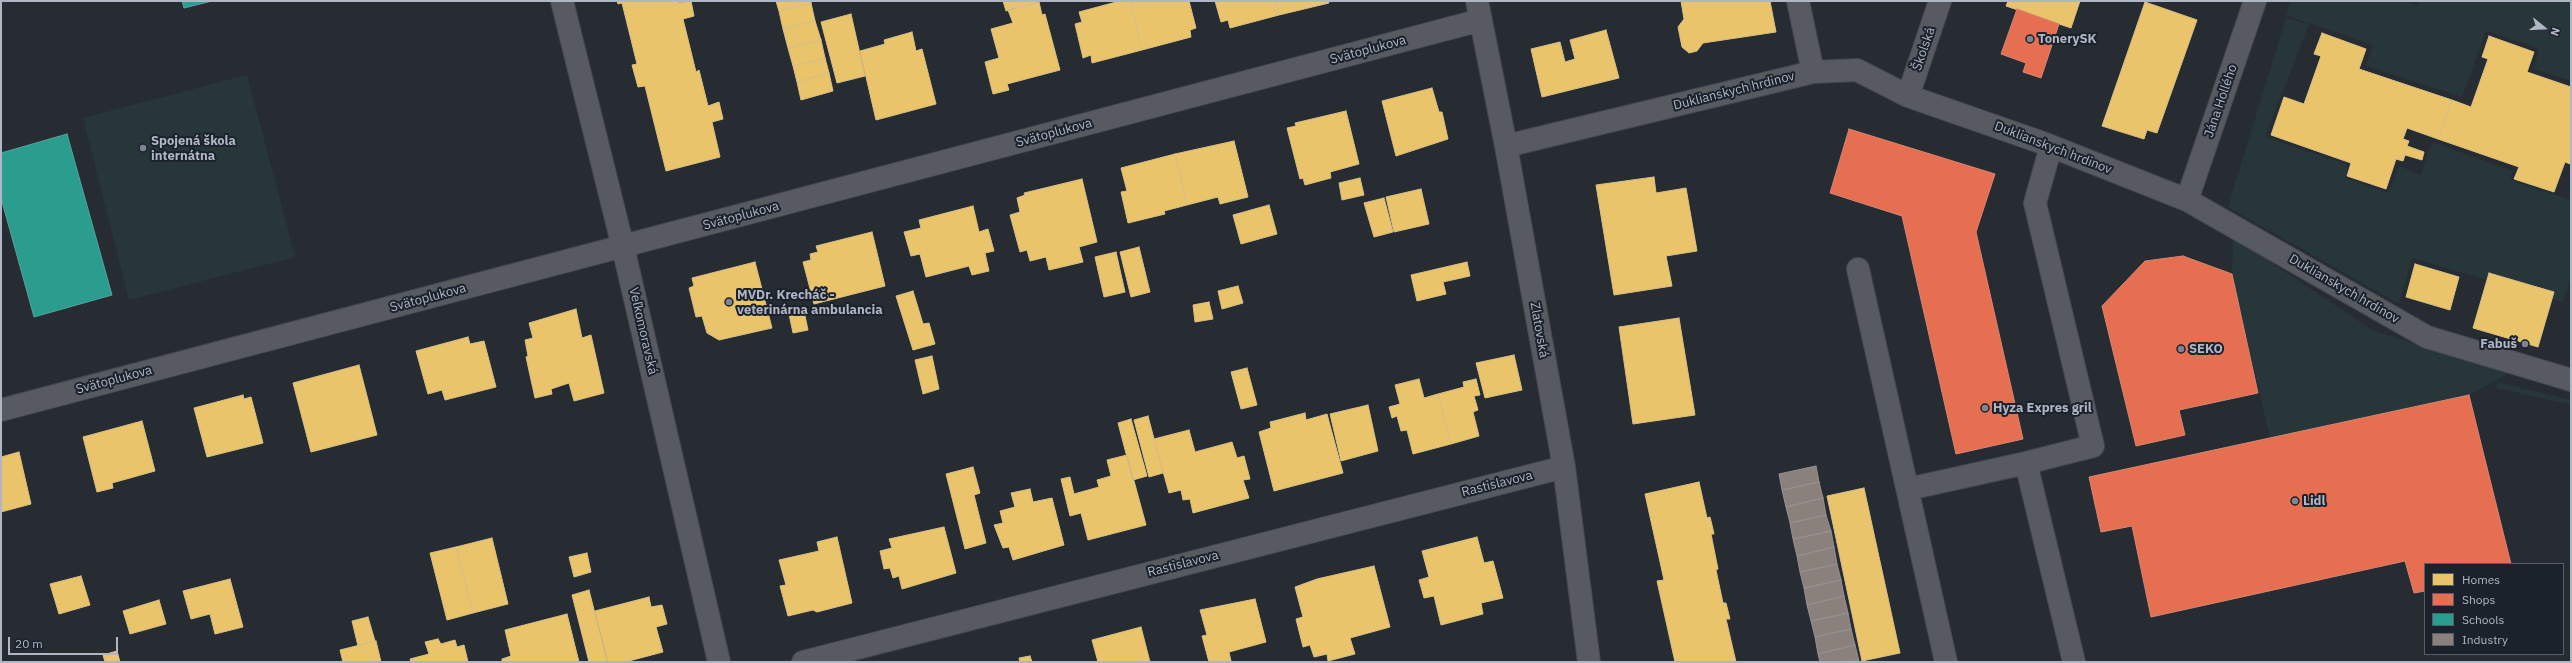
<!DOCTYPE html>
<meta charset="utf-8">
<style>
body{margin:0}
#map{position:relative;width:2572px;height:663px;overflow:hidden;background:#272c32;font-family:"IBM Plex Sans",sans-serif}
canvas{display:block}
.frame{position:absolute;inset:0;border:2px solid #b0b7c4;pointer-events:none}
.legend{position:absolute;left:2424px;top:563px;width:140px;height:92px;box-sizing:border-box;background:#1b222c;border:1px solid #575e69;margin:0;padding:5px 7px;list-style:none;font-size:12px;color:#b0b7c4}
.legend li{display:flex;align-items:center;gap:8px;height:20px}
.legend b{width:20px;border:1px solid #575e69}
.north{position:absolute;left:2524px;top:8px;width:40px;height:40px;-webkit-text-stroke:3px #1b222c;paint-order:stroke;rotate:108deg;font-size:11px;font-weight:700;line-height:16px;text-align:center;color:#b0b7c4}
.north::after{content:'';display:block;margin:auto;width:14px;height:18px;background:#b0b7c4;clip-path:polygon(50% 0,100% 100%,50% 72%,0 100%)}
.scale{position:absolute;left:8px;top:637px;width:110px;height:18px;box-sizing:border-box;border:2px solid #b0b7c4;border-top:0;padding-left:5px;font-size:12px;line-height:14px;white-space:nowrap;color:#b0b7c4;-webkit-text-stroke:3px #1b222c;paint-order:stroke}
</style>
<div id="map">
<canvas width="2572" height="663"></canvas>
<div class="frame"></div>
<ul class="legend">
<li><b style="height:11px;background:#e9c46a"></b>Homes</li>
<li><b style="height:11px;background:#e76f51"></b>Shops</li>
<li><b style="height:11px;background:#2a9d8f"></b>Schools</li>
<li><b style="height:11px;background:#8a817c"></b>Industry</li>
</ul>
<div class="north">N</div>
<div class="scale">20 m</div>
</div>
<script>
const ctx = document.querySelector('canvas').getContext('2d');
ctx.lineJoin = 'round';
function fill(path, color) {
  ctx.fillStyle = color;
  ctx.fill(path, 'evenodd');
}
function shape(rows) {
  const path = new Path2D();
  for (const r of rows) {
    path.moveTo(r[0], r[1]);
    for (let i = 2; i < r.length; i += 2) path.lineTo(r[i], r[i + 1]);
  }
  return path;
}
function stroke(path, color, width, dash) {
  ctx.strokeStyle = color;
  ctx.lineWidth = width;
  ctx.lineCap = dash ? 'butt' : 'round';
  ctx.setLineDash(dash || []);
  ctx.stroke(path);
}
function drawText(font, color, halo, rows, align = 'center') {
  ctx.font = font + ' "IBM Plex Sans",sans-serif';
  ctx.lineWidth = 4;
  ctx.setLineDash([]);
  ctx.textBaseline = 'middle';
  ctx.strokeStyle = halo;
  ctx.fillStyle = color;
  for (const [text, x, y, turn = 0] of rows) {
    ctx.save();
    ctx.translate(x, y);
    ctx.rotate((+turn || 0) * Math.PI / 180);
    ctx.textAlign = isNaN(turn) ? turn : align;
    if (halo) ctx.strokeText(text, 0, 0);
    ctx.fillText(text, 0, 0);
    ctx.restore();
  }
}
const green = shape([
 [2291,1,2404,1,2417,5,2418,1,2563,1,2571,3,2571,81,2534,69,2539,48,2486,31,2462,97,2366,66,2373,45,2286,15],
 [2286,18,2309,24,2265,137,2348,165,2345,178,2388,193,2399,166,2421,175,2432,142,2513,171,2510,180,2571,200,2571,277,2563,302,2412,258,2399,304,2228,207],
 [247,75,295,257,129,300,83,118],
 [2233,237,2372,330,2508,374,2469,395,2270,438,2232,274],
 [2497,382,2571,400,2571,405,2497,388]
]);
const homes = shape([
 [617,1,679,1,679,3,691,1,694,16,683,19,696,72,699,70,708,106,719,102,723,119,712,122,720,157,666,171,645,86,638,87,632,65,637,64,622,3,618,4,617,1],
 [776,1,811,1,811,3,779,11,776,1],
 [1003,1,1041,1,1006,11,1003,1],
 [1120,1,1130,1,1142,50,1092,63,1091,55,1083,58,1075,24,1082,22,1079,12,1120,1],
 [1130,1,1189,1,1196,28,1190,30,1191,37,1142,50,1130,1],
 [1215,1,1275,1,1279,15,1230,28,1228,20,1221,22,1215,1],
 [1275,1,1328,1,1329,3,1279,15,1275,1],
 [1681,1,1770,1,1776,32,1703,43,1697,51,1689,53,1682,47,1678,27,1684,19,1681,1],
 [2008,1,2080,1,2071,28,2006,6,2008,1],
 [1039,2,1042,15,1045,14,1060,70,1007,84,1009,90,993,94,985,62,999,58,991,29,1013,23,1008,10,1039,2],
 [2145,2,2197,20,2157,133,2147,130,2144,139,2102,126,2145,2],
 [811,3,815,21,783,29,779,11,811,3],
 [851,14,865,76,837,83,821,22,851,14],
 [815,21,821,40,788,48,783,29,815,21],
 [1606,30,1619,78,1542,97,1531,49,1560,42,1565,62,1575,59,1570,40,1606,30],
 [912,32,916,51,922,49,936,104,876,120,860,51,885,44,884,40,912,32],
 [2322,33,2366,49,2359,69,2452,100,2438,139,2407,128,2403,139,2409,141,2407,146,2424,152,2422,160,2405,155,2403,161,2396,159,2386,189,2347,176,2351,163,2271,135,2284,97,2304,104,2321,56,2314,54,2322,33],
 [2489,36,2534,52,2527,72,2571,87,2571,162,2570,164,2565,162,2554,192,2514,179,2519,167,2438,139,2452,100,2471,107,2488,59,2482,57,2489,36],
 [821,40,825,58,793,66,788,48,821,40],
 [825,58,829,73,797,82,793,66,825,58],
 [829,73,833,91,801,100,797,82,829,73],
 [1432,88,1439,112,1442,112,1448,139,1396,156,1382,101,1432,88],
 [1346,111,1359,164,1330,172,1331,178,1305,185,1303,178,1300,179,1287,128,1296,126,1295,123,1346,111],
 [1234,141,1248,197,1220,204,1218,197,1187,205,1175,154,1234,141],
 [1175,154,1187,205,1164,211,1165,214,1128,223,1121,192,1127,191,1121,168,1175,154],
 [1654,177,1656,193,1686,188,1697,251,1666,256,1672,286,1614,295,1596,185,1654,177],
 [1360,178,1364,195,1342,200,1339,183,1360,178],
 [1082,179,1097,242,1079,247,1083,262,1049,270,1046,257,1030,261,1027,250,1020,252,1010,215,1020,212,1017,198,1025,195,1024,193,1082,179],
 [1421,189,1429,224,1394,232,1386,197,1421,189],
 [1384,198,1393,232,1374,237,1364,203,1384,198],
 [1269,205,1277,234,1241,244,1233,215,1269,205],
 [973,206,979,232,988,229,994,251,985,253,989,271,972,275,969,266,926,277,920,254,911,256,904,232,921,228,919,220,973,206],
 [872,232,885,286,814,304,803,262,811,260,810,254,818,252,816,246,872,232],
 [1139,247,1150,292,1131,297,1120,252,1139,247],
 [1116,252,1125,292,1104,297,1095,257,1116,252],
 [755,262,772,328,719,340,707,333,702,316,696,317,689,288,694,286,692,278,755,262],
 [1467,262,1470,276,1443,282,1446,294,1417,301,1411,275,1467,262],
 [2415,264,2459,277,2450,310,2406,297,2415,264],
 [2489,273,2554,292,2538,347,2473,328,2489,273],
 [1238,286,1243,303,1222,309,1218,291,1238,286],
 [913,291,923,324,929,323,935,344,913,350,896,296,913,291],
 [1209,302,1213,319,1195,322,1193,305,1209,302],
 [576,309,582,338,591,335,604,393,574,401,569,383,551,389,552,394,535,398,526,357,528,356,525,340,533,338,529,323,576,309],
 [804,311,808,330,793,333,789,314,804,311],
 [1679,318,1695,415,1633,424,1619,327,1679,318],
 [468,337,470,344,484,341,496,387,445,400,442,390,428,394,416,351,468,337],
 [1514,355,1522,390,1485,398,1476,363,1514,355],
 [932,356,939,389,923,394,915,360,932,356],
 [359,365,377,435,311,452,293,383,359,365],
 [1247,368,1257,405,1241,409,1231,372,1247,368],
 [1419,379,1424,398,1438,394,1451,444,1413,454,1407,430,1401,431,1397,416,1392,418,1389,407,1400,404,1395,385,1419,379],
 [1476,379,1480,395,1474,396,1478,410,1473,412,1479,436,1451,444,1438,394,1464,387,1463,382,1476,379],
 [243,395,244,399,251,397,263,443,207,457,194,408,243,395],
 [1368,405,1378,451,1341,461,1330,414,1368,405],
 [1305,413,1306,420,1327,414,1343,473,1274,491,1259,432,1271,428,1270,422,1305,413],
 [1148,416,1163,473,1149,477,1134,420,1148,416],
 [1131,419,1147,476,1133,480,1118,423,1131,419],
 [142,421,155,471,112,483,113,488,97,492,83,437,142,421],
 [1189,430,1195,452,1232,442,1237,458,1244,456,1250,479,1243,480,1249,498,1193,513,1190,499,1183,500,1181,490,1169,493,1154,439,1189,430],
 [19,452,31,504,1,512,1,457,19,452],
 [1127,455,1146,525,1088,540,1081,513,1070,516,1061,479,1070,477,1074,494,1099,487,1097,480,1111,476,1107,460,1127,455],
 [973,467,980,493,974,495,986,543,965,549,946,474,973,467],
 [1699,482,1707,518,1710,517,1712,525,1714,534,1711,534,1718,569,1716,570,1723,603,1726,603,1730,619,1726,619,1736,662,1675,662,1657,581,1664,580,1645,494,1699,482],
 [1864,488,1900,653,1862,661,1827,496,1864,488],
 [1030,489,1033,502,1052,498,1064,545,1013,560,1009,547,1003,548,994,525,1003,523,1000,511,1015,507,1011,493,1030,489],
 [944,527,956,573,902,589,899,576,893,578,890,568,884,569,880,551,892,548,889,539,944,527],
 [837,537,852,603,817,612,813,610,788,616,780,586,786,585,779,560,819,551,817,542,837,537],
 [1477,537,1484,563,1493,561,1503,598,1481,603,1483,614,1441,625,1434,596,1424,598,1419,580,1429,577,1422,551,1477,537],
 [492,538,508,604,473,613,456,547,492,538],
 [456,547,473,613,447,620,430,553,456,547],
 [587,553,591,572,574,577,569,557,587,553],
 [1374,566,1390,627,1350,638,1355,654,1328,661,1327,654,1314,657,1310,645,1303,647,1296,619,1303,617,1295,587,1317,579,1374,566],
 [81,576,90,605,59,614,50,584,81,576],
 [230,579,243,627,215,634,210,614,191,619,183,591,230,579],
 [589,590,607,661,603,662,589,662,572,595,589,590],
 [649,597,651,607,662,605,667,624,656,627,663,652,625,662,608,662,595,611,649,597],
 [1255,599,1266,642,1229,652,1231,661,1209,662,1202,636,1207,635,1200,610,1255,599],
 [159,600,166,624,130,634,123,611,159,600],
 [567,614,579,662,502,662,502,659,511,656,505,630,567,614],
 [368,617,375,641,358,646,352,621,368,617],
 [1141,627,1150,662,1098,662,1092,640,1141,627],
 [438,639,441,644,455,640,457,647,464,645,468,662,411,662,410,659,429,654,425,642,438,639],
 [376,641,381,662,343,662,340,650,376,641],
 [117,651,120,662,105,662,103,655,117,651],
 [1030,656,1032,662,1020,662,1019,658,1030,656]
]);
const shops = shape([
 [2017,9,2059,24,2041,78,2023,72,2026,63,2001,54,2017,9],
 [1849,129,1995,174,1976,232,2023,439,1956,454,1902,216,1830,193,1849,129],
 [2183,256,2232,274,2258,393,2179,410,2185,435,2136,446,2102,306,2145,261,2183,256],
 [2469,395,2511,564,2425,564,2425,591,2414,593,2405,561,2151,617,2132,526,2101,532,2089,477,2469,395]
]);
const schools = shape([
 [182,1,212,1,184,8,182,1],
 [67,134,112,295,34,317,1,198,1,153,67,134]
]);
const industry = shape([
 [1816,466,1819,482,1782,490,1779,474,1816,466],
 [1819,482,1823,498,1786,507,1782,490,1819,482],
 [1823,498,1826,515,1790,523,1786,507,1823,498],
 [1826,515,1831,531,1793,539,1790,523,1826,515],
 [1831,531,1834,547,1797,556,1793,539,1831,531],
 [1834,547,1837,564,1800,572,1797,556,1834,547],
 [1837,564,1841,580,1804,588,1800,572,1837,564],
 [1841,580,1844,596,1807,605,1804,588,1841,580],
 [1844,596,1848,613,1811,621,1807,605,1844,596],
 [1848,613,1851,629,1815,637,1811,621,1848,613],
 [1851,629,1855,645,1818,654,1815,637,1851,629],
 [1855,645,1859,661,1820,662,1818,654,1855,645]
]);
const minor = shape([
 [562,1,623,247,719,662],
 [1477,1,1506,146,1564,467,1589,662],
 [1798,1,1813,72],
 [1908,96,1940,1],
 [1506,146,1813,72,1857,70,1908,96,2043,143,2187,200,2427,337,2571,380],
 [2051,146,2035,203,2093,446,2026,463,2074,662],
 [2187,200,2255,1],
 [1858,269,1946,662],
 [1,410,1481,20],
 [1908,489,2026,463],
 [803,662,1564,467]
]);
const markers = [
 [2030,39,4,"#808691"],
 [143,148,4,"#808691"],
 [729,302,4,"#808691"],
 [2525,344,4,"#808691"],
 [2181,349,4,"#808691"],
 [1985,408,4,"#808691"],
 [2295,501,4,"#808691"]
];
const poiNames = [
 ["TonerySK",2038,39],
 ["Spojená škola",151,141],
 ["internátna",151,156],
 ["MVDr. Krecháč -",737,295],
 ["veterinárna ambulancia",737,310],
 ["Fabuš",2517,344,"right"],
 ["SEKO",2189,349],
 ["Hyza Expres gril",1993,408],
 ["Lidl",2303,501]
];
const streetNames = [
 ["Školská",1924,49,-71],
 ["Svätoplukova",1368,50,-15],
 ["Duklianskych hrdinov",1734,91,-14],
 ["Jána Hollého",2221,101,-71],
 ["Svätoplukova",1054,133,-15],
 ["Duklianskych hrdinov",2053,148,21],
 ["Svätoplukova",741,216,-15],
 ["Duklianskych hrdinov",2344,289,30],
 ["Svätoplukova",428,298,-15],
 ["Zlatovská",1539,330,80],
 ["Veľkomoravská",643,331,77],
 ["Svätoplukova",114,380,-15],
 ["Rastislavova",1497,484,-14],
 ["Rastislavova",1183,564,-14]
];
fill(green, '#273739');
fill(homes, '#e9c46a');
stroke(homes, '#d8c085', 1);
fill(shops, '#e76f51');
stroke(shops, '#d68574', 1);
fill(schools, '#2a9d8f');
stroke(schools, '#52a59f', 1);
fill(industry, '#8a817c');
stroke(industry, '#959192', 1);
stroke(minor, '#44484d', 24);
stroke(minor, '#575a61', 22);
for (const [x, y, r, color] of markers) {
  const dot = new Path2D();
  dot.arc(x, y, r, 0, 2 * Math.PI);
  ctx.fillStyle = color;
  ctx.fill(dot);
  stroke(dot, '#1b222c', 1.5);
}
drawText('bold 13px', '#b0b7c4', '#1b222c', poiNames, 'left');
drawText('13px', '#b0b7c4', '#1b222c', streetNames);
</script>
